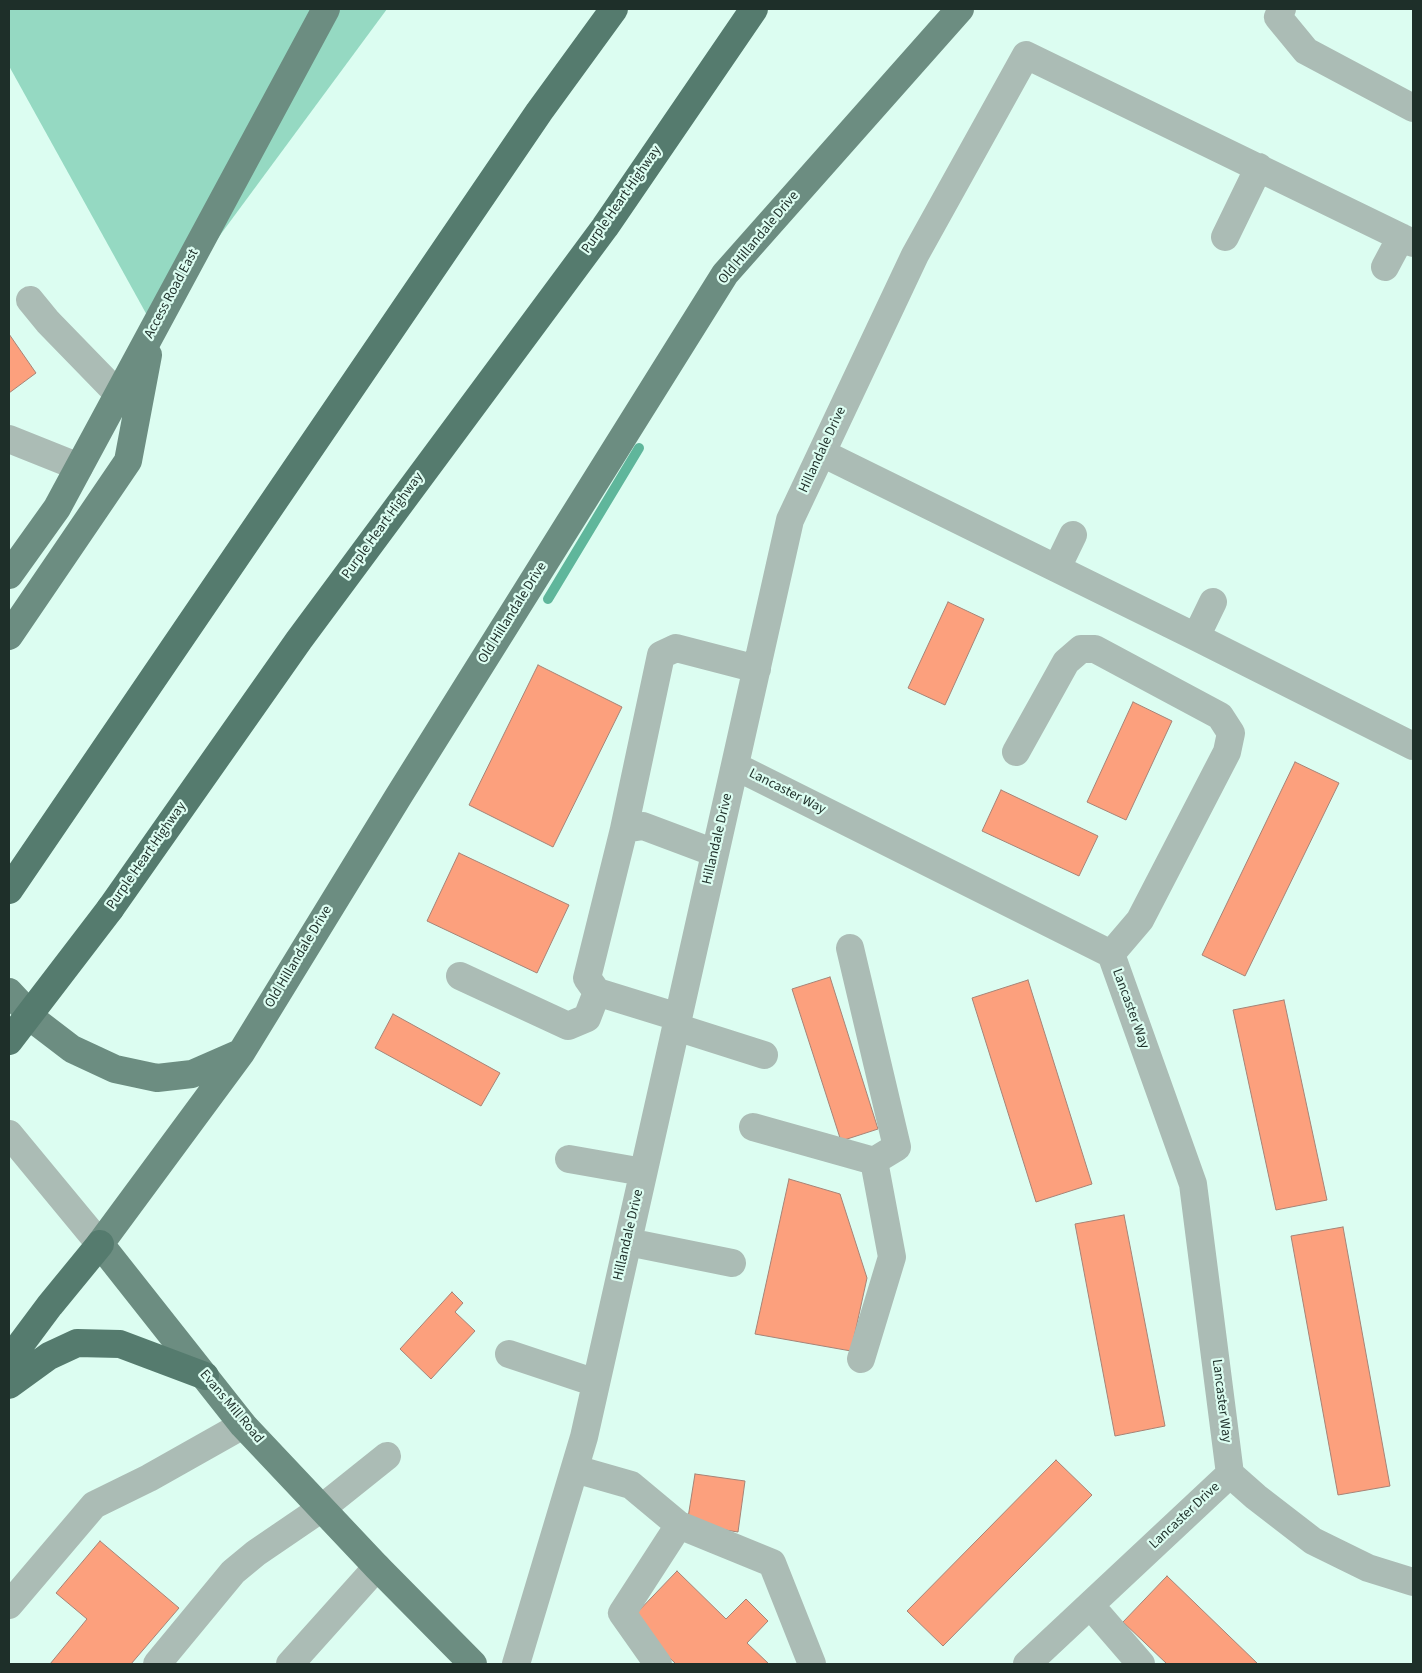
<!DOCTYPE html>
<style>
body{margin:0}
#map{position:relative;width:1422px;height:1673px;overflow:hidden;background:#dcfdf1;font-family:"Source Sans 3",sans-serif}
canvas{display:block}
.frame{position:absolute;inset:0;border:10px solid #1e2f29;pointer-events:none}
</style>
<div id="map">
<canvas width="1422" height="1673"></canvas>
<div class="frame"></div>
</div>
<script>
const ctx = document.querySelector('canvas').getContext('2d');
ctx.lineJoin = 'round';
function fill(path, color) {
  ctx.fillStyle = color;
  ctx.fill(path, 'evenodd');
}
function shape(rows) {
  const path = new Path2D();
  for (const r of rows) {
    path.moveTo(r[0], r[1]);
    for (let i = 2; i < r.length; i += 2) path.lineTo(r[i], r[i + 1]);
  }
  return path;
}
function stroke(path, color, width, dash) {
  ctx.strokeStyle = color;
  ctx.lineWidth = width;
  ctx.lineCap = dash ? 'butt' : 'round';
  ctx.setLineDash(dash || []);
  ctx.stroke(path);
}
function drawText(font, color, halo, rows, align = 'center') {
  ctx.font = font + ' "Source Sans 3",sans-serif';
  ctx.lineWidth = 4.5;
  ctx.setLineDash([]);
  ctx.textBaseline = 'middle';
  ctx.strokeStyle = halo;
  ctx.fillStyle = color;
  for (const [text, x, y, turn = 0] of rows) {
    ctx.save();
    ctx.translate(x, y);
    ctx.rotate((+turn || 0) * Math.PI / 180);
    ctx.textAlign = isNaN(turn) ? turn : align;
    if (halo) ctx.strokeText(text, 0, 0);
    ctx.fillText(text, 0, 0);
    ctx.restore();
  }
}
const green = shape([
 [9,9,387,9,153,326,9,66]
]);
const stream = shape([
 [548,599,639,448]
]);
const building = shape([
 [9,334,36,373,9,393,9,334],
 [948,602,984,619,945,705,908,688,948,602],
 [538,665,622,707,553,847,469,805,538,665],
 [1133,702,1172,721,1126,820,1087,802,1133,702],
 [1295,762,1339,783,1245,976,1202,955,1295,762],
 [1001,790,1098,836,1079,876,982,831,1001,790],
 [459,853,569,905,537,973,427,921,459,853],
 [830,977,878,1129,841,1141,792,989,830,977],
 [1028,980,1092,1184,1036,1202,972,998,1028,980],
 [1284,1000,1327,1200,1276,1210,1233,1010,1284,1000],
 [393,1014,500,1073,481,1106,375,1048,393,1014],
 [789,1179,840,1194,867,1278,851,1351,755,1334,789,1179],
 [1124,1215,1165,1426,1115,1436,1075,1224,1124,1215],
 [1343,1227,1390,1486,1338,1495,1291,1236,1343,1227],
 [452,1292,463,1303,455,1312,475,1331,431,1379,400,1349,452,1292],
 [1056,1460,1092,1495,943,1646,907,1611,1056,1460],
 [695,1474,745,1481,738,1532,687,1524,695,1474],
 [100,1541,179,1608,131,1664,50,1664,87,1619,56,1593,100,1541],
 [677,1571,726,1619,746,1599,768,1621,747,1643,769,1664,676,1664,630,1620,677,1571],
 [1167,1576,1258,1664,1167,1664,1123,1622,1167,1576]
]);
const minor = shape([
 [1282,9,1278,17,1306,51,1413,108],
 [1225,237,1259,167],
 [1385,267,1401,237],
 [30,300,48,322,118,394],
 [9,439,79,467],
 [822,453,1196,637,1413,746],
 [1057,568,1073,535],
 [1196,637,1213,602],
 [1016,752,1066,662,1081,649,1095,649,1220,716,1231,733,1227,752,1140,920,1111,954],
 [735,766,1111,954,1193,1184,1230,1474],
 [624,829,661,655,676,648,757,669],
 [850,948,897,1147,874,1161],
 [460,976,568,1026,587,1018,597,992],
 [678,1017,597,992,587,978,624,829,643,826,715,853],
 [676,1027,764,1055],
 [753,1127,874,1161,892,1257,861,1359],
 [9,1134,100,1244],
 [569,1159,643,1172],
 [628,1242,732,1263],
 [509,1354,596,1383],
 [575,1469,631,1485,679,1525,772,1563,812,1664],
 [1230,1474,1256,1497,1313,1541,1368,1568,1413,1582],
 [9,1605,94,1505,149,1478,243,1425],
 [1090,1605,1141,1664],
 [157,1664,233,1572,256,1553,322,1508,387,1456],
 [290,1664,377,1567],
 [516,1664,584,1437,790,520,915,255,1026,55,1413,243],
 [658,1664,622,1613,679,1525],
 [1027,1664,1230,1474]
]);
const major = shape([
 [9,575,57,508,326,9],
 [9,636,128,461,148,355],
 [9,992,38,1023,72,1049,115,1069,157,1078,192,1074,240,1053],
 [473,1664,377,1567,243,1425,100,1244,241,1053,398,797,725,274,960,9]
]);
const highway = shape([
 [9,890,539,112,614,9],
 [110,909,299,640,605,227,754,9],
 [9,1360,50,1305,100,1244],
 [9,1385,49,1356,77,1343,120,1344,205,1376]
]);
const highwayBridge = shape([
 [9,1041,110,909]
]);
const streetNames = [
 ["Purple Heart Highway",622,200,-55],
 ["Old Hillandale Drive",759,238,-50],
 ["Access Road East",172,294,-62],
 ["Hillandale Drive",823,450,-65],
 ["Purple Heart Highway",383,526,-54],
 ["Old Hillandale Drive",513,613,-58],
 ["Lancaster Way",787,792,27],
 ["Hillandale Drive",718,839,-77],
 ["Purple Heart Highway",147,856,-55],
 ["Old Hillandale Drive",299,957,-59],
 ["Lancaster Way",1130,1009,70],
 ["Hillandale Drive",629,1235,-77],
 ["Lancaster Way",1221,1401,83],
 ["Evans Mill Road",231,1407,50],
 ["Lancaster Drive",1185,1516,-43]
];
fill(green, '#95d9c2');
stroke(stream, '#5fb69b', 10);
fill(building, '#fca07d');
stroke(building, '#a68376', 1);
stroke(minor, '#abbcb5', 28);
stroke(major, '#6c8d81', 28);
stroke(highway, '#557b6e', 28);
stroke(highwayBridge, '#557b6e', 28);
drawText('14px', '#1e2f29', '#dcfdf1', streetNames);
</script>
